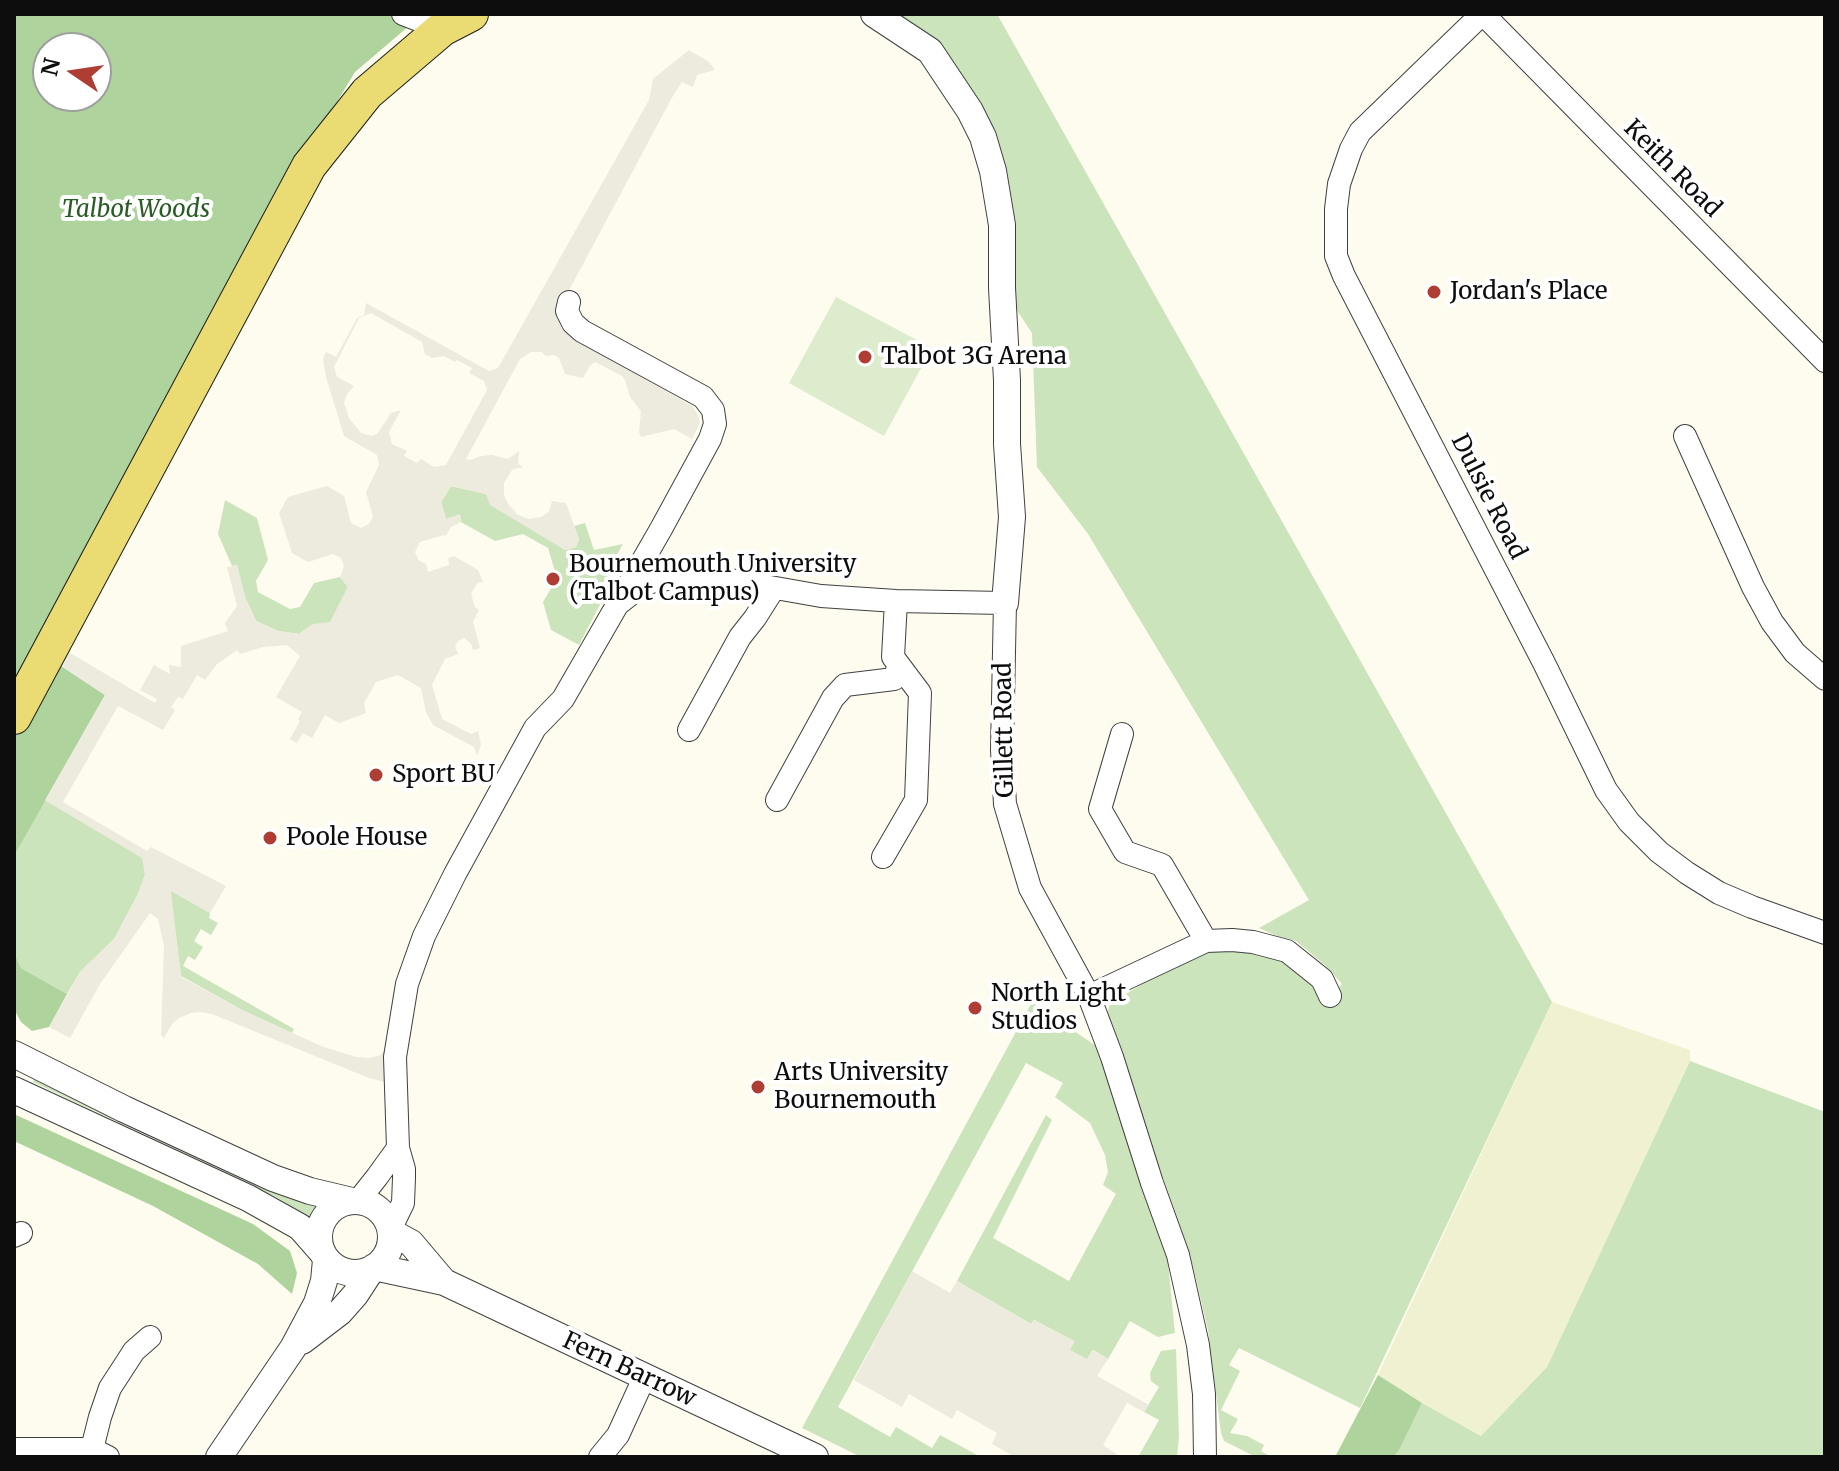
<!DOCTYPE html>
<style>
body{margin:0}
#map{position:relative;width:1839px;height:1471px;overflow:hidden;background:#fdfcef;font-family:Merriweather,serif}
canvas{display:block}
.frame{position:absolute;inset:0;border:16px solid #0d0d0d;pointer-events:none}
.north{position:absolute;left:32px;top:32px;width:80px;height:80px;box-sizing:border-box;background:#fff;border:2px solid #9e9e9e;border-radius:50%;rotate:283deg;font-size:22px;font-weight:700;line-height:32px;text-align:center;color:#0d0d0d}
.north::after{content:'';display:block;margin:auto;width:28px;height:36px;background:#ae3d34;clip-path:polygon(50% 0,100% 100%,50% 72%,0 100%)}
</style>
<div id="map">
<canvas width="1839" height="1471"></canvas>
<div class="frame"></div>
<div class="north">N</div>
</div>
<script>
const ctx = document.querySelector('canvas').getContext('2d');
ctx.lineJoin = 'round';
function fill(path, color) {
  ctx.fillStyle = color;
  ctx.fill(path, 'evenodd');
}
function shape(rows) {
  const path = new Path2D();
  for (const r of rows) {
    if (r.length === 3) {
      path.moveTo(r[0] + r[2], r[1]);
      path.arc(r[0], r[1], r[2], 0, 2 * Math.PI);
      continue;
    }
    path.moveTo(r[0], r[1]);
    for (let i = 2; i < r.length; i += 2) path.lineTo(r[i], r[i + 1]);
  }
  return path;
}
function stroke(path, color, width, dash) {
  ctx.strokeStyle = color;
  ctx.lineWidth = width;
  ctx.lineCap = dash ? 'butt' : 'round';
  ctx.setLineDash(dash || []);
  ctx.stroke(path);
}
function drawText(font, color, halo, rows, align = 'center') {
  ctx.font = font + ' Merriweather,serif';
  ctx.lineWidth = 8;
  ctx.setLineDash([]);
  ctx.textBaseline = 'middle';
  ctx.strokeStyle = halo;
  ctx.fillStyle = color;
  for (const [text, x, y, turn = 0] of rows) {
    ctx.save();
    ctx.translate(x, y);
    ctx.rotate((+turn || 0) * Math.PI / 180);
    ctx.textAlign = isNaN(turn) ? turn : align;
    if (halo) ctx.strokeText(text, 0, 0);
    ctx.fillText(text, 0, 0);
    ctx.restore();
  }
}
const farmland = shape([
 [1552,1002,1690,1050,1690,1061,1547,1367,1481,1436,1422,1403,1378,1375]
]);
const green = shape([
 [874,14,997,14,1552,1002,1360,1408,1239,1348,1229,1365,1240,1371,1221,1410,1238,1419,1230,1433,1247,1436,1264,1445,1261,1451,1271,1457,1256,1457,1224,1441,1221,1433,1208,1330,1194,1271,1182,1231,1106,1016,1110,1004,1142,984,1209,951,1259,949,1303,970,1325,1001,1342,984,1326,966,1296,941,1277,936,1259,928,1309,900,1088,534,1037,467,1032,333,1002,288,993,171,930,51],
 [451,486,486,494,565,550,576,547,579,539,574,526,585,523,594,550,623,544,615,558,605,595,579,645,551,630,543,602,557,578,548,548,523,534,495,541,461,522,460,515,446,519,441,502],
 [225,500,257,518,268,560,256,581,258,592,290,609,300,607,314,583,340,577,348,587,330,623,304,630,300,634,278,631,256,621,245,597,237,565,232,566,218,534],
 [45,800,143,858,145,875,138,894,114,939,80,972,67,994,21,968,14,953,14,856],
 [170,890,210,913,209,918,218,923,211,935,201,929,194,941,203,947,195,960,188,956,183,966,294,1029,292,1033,242,1010,181,976],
 [1032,1002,1112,1057,1167,1253,1175,1333,1158,1337,1130,1321,1108,1359,1093,1350,1087,1360,1070,1350,1074,1341,1034,1320,1031,1324,957,1281,1046,1115,1052,1120,993,1238,1069,1281,1116,1194,1103,1185,1108,1172,1105,1155,1090,1123,1055,1097,1063,1083,1026,1063,838,1407,890,1437,896,1427,932,1448,940,1435,981,1457,861,1457,802,1428],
 [1690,1061,1825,1112,1825,1457,1395,1457,1422,1403,1481,1436,1547,1367],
 [35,1075,321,1206,320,1211,313,1221,276,1197,33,1082],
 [1176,1349,1179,1436,1177,1457,1138,1457,1159,1420,1144,1412,1159,1387,1151,1381,1150,1373,1161,1351]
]);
const forest = shape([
 [14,14,423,14,355,72,299,165,14,680],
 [48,48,96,48,96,96,48,96],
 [55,662,105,695,14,856,14,739],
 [14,953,21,968,67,994,49,1027,32,1031,21,1022,14,1009],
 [14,1114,253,1224,290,1251,297,1273,292,1294,258,1264,153,1206,14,1141],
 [1378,1375,1422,1403,1399,1450,1394,1457,1335,1457]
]);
const pitch = shape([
 [836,297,932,348,884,436,789,383]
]);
const plaza = shape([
 [689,50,709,62,715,70,697,75,693,87,682,82,674,94,559,309,561,327,569,336,692,406,698,415,700,423,692,439,674,429,641,437,639,432,641,411,630,397,625,380,622,376,595,362,590,366,583,378,565,374,559,358,554,355,546,356,542,352,531,352,520,359,466,459,470,460,481,456,492,455,508,459,519,451,518,463,523,468,517,468,512,470,504,483,504,495,508,504,518,515,529,519,541,517,549,512,552,501,566,503,579,539,576,547,565,550,490,505,486,494,451,486,441,502,446,519,460,514,461,522,451,527,446,536,444,535,420,542,415,552,418,560,426,564,428,572,449,565,448,558,454,556,478,570,483,582,477,583,471,594,475,607,479,610,473,622,480,648,473,650,471,644,464,638,458,641,455,646,458,654,445,659,432,685,442,719,471,734,478,731,481,745,477,756,474,747,433,725,426,712,421,688,398,675,376,682,364,703,366,713,339,723,325,715,312,738,303,733,297,743,290,739,300,721,298,719,302,712,276,697,300,656,287,645,263,647,240,654,237,650,217,664,205,680,197,675,183,699,178,697,171,707,175,710,163,730,118,706,63,802,147,851,151,847,226,886,210,913,171,891,181,977,242,1010,321,1046,356,1057,370,1058,380,1055,384,1051,387,1042,385,1082,369,1078,212,1014,200,1012,191,1013,179,1018,172,1024,164,1038,161,1035,164,946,158,919,150,913,100,984,70,1038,49,1027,80,972,114,939,138,894,145,875,142,858,45,800,105,695,55,662,63,649,155,703,157,699,140,690,154,665,170,674,169,665,181,667,181,646,228,631,225,623,237,606,227,567,237,565,245,597,256,621,278,631,299,634,312,624,330,622,348,587,340,577,344,566,341,558,333,554,308,562,292,553,279,513,288,497,327,486,344,496,351,523,361,528,369,524,373,517,366,492,379,465,377,455,344,436,326,377,323,359,326,352,336,357,357,318,364,315,366,303,489,371,498,368,649,100,653,79],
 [371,313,422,342,425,354,432,358,444,356,455,362,457,360,472,368,469,373,484,381,487,390,446,465,434,467,421,459,417,463,404,456,407,451,392,444,389,432,401,410,391,413,377,434,372,436,361,433,349,418,344,403,347,394,354,386,337,377,334,367,359,318],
 [912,1271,950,1293,957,1281,1031,1324,1034,1320,1075,1341,1070,1350,1087,1359,1092,1350,1108,1359,1097,1376,1149,1405,1144,1412,1127,1403,1103,1445,1121,1457,1015,1457,992,1444,997,1433,957,1410,952,1419,909,1394,902,1407,854,1380]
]);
const minor = shape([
 [403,14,442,29],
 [1482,14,1360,132,1351,149,1339,184,1336,209,1336,256,1344,276,1544,663,1606,790,1629,822,1659,852,1687,873,1719,893,1752,907,1825,933],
 [1483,14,1825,361],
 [1685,436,1753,587,1772,622,1795,653,1825,679],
 [618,604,637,589,651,582,689,575,702,575,821,596,896,601,1005,603,1002,750,1005,804,1030,888,1089,996,1112,1057,1152,1183,1178,1255,1198,1345,1204,1394,1205,1457],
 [689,730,740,637,755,618,774,588],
 [1122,734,1100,809,1125,852,1162,865,1206,941],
 [777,800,833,698,845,685,894,679,899,665],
 [883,857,916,800,920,693,893,657,896,601],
 [1089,996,1206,941,1232,940,1253,942,1287,951,1322,979,1330,996],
 [358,1201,377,1177,398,1148],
 [390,1230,403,1203,404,1178,404,1169,398,1148,395,1057,407,984,424,936,455,874,535,728,563,699,661,529,710,439,715,424,713,410,703,397,582,331,573,323,567,311,569,302],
 [14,1236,21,1233],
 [14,1449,92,1449,108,1457],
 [92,1449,100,1417,110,1388,134,1351,150,1337],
 [600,1457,618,1435,644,1378]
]);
const tertiary = shape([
 [874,14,930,51,970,111,983,137,993,171,1002,225,1002,288,1007,380,1007,444,1012,517,1005,603],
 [14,1054,124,1109,273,1178,310,1191,352,1201],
 [14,1090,248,1198,300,1227,321,1251],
 [355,1237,36],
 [391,1232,411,1243,444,1282],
 [374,1267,444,1282,815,1457],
 [302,1341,340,1312,355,1295,372,1269],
 [219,1457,293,1348,317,1303,324,1281,326,1260]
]);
const primary = shape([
 [14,717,309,166,367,93,442,29,471,14]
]);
const markers = [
 [1434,292,8,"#ae3d34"],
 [865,357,8,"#ae3d34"],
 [553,579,8,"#ae3d34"],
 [376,775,8,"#ae3d34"],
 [270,838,8,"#ae3d34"],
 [975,1008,8,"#ae3d34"],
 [758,1087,8,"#ae3d34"]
];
const streetNames = [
 ["Keith Road",1672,169,45],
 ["Dulsie Road",1488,497,63],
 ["Gillett Road",1005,730,-91],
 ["Fern Barrow",629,1370,25]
];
const parkNames = [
 ["Talbot Woods",136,210]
];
const poiNames = [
 ["Jordan's Place",1450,292],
 ["Talbot 3G Arena",881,357],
 ["Bournemouth University",569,565],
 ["(Talbot Campus)",569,593],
 ["Sport BU",392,775],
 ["Poole House",286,838],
 ["North Light",991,994],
 ["Studios",991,1022],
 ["Arts University",774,1073],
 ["Bournemouth",774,1101]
];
fill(farmland, '#eff1d1');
fill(green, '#cce4bc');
fill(forest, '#aed39d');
fill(pitch, '#ddeccd');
fill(plaza, '#ecebde');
stroke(minor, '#404040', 24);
stroke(tertiary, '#404040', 28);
stroke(primary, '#1e1e1e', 36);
stroke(minor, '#fff', 22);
stroke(tertiary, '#fff', 26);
stroke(primary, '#eadb72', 34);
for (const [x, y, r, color] of markers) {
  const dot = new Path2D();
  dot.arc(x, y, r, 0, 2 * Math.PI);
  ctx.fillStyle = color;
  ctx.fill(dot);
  stroke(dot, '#fff', 3);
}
drawText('24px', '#0d0d0d', '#fff', streetNames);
drawText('italic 24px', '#295d24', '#fff', parkNames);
drawText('24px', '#0d0d0d', '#fff', poiNames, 'left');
</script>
